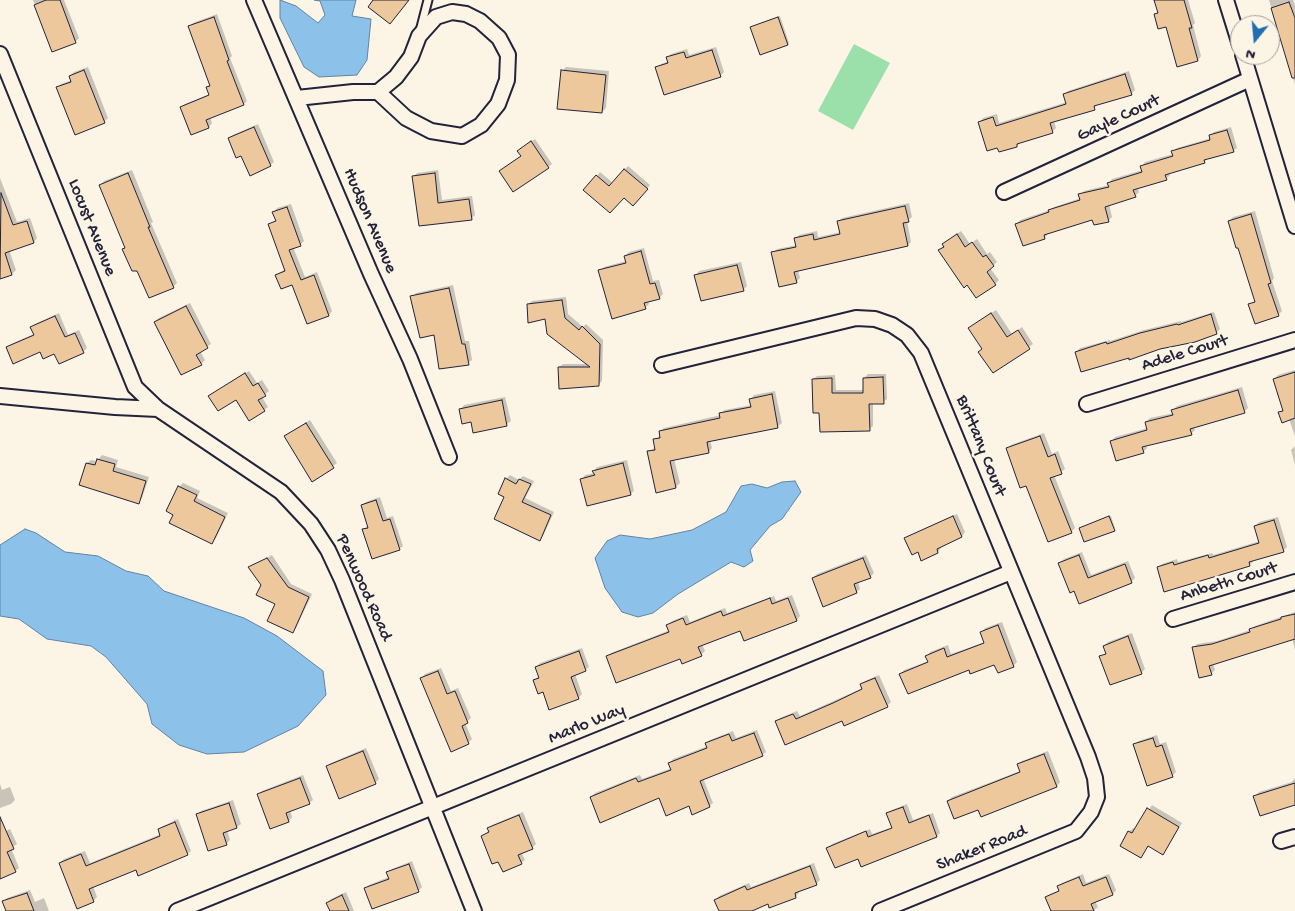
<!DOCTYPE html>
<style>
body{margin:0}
#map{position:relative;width:1295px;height:911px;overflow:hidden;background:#fcf5e5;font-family:"Gochi Hand",sans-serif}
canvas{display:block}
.north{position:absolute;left:1230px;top:15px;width:50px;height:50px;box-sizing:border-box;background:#fcf5e5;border:1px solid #a5a1a1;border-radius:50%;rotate:197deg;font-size:14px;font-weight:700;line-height:20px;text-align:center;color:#22223b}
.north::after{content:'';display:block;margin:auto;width:18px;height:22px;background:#1f6fb2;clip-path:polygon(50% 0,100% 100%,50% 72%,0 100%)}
</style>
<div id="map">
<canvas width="1295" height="911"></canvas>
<div class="north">N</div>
</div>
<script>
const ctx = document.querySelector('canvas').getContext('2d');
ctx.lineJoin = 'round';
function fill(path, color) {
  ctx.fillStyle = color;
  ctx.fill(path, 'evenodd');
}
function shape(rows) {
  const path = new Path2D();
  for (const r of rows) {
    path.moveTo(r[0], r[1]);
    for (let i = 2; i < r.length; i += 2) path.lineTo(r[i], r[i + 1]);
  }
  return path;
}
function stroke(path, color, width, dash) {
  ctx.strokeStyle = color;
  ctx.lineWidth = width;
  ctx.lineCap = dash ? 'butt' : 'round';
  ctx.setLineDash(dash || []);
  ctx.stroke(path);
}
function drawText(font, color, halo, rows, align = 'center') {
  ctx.font = font + ' "Gochi Hand",sans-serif';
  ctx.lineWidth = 5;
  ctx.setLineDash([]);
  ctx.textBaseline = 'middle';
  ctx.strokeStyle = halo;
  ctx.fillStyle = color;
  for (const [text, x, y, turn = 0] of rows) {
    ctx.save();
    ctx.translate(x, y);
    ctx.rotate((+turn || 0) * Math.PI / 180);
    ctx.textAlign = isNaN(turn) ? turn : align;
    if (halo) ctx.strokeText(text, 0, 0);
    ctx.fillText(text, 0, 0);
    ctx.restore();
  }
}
const green = shape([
 [854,44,890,63,853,130,818,111]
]);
const water = shape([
 [280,0,296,6,318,23,325,15,320,1,314,0,356,0,352,16,371,19,367,60,357,75,319,77,304,67,280,18,280,0],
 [795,481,801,492,782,519,770,526,750,550,753,561,744,567,731,562,678,594,653,613,638,617,622,612,605,588,595,558,607,541,620,535,650,539,692,530,726,512,741,486,752,484,767,488,782,482,795,481],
 [25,529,36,533,65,552,98,556,126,571,148,576,164,591,244,618,277,636,323,671,326,695,298,726,244,752,207,754,179,745,152,724,147,704,106,657,91,646,47,639,19,619,0,616,0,545,25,529]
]);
const shadow = shape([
 [33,0,64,0,79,38,75,42,53,51],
 [1155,0,1188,0,1195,23,1193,25,1201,56,1198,60,1167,25,1155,14,1159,11],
 [1269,0,1293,0,1295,5,1295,84],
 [217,14,232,56,230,58,247,101,244,104,210,117,212,123,209,127,192,133,181,107,185,104,210,94,207,87,210,84,190,27,193,23],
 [780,16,789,43,788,44,751,27],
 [716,47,724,72,720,76,657,68,661,64,669,61,668,57,671,54,687,49,689,55],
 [88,67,108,118,104,122,58,88,61,84,72,80,70,76,74,72],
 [566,67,609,71,606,108,602,112,562,71],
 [1129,71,1135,90,1131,94,1097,104,1094,109,1054,121,1056,128,1052,132,1021,141,1017,146,980,122,983,118,997,114,999,123,1067,102,1065,95,1068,91],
 [258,124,274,162,270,165,242,154,229,138,233,135],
 [1231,127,1237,148,1233,151,1208,158,1204,162,1169,173,1170,175,1166,179,1137,187,1139,192,1135,196,1109,204,1112,217,1108,221,1093,218,1048,232,1048,234,1044,238,1017,224,1020,220,1050,210,1054,207,1081,198,1080,195,1084,191,1109,185,1109,183,1112,179,1143,170,1142,166,1145,162,1173,154,1173,152,1177,148,1211,138,1210,136,1214,132],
 [535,139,552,164,548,167,500,171,522,155,523,147],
 [628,166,650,185,637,201,624,196,614,208,597,176,600,172,613,183],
 [132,170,153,222,151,223,177,283,173,287,138,269,124,249,126,247,101,185,104,181],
 [438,170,442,200,472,196,475,215,471,219,420,225,413,177,417,173],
 [0,178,17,222,30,218,37,238,34,242,9,250,16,270,12,274,0,278],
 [909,203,912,217,907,221,911,242,908,245,798,270,800,278,796,282,773,253,777,249,797,245,795,239,799,235,817,231,818,237,841,232,838,222,842,218],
 [291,204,304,241,300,245,293,247,305,277,317,272,332,311,329,315,308,323,292,283,276,275,285,269,270,224,276,220,274,212,277,208],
 [1255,211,1274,278,1272,281,1282,311,1278,315,1250,304,1256,300,1229,221,1233,217],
 [961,231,970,244,977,239,987,254,990,252,997,262,990,268,999,280,995,284,940,250,947,241],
 [644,248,653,281,659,280,663,294,659,298,648,301,649,304,645,308,600,271,604,267,626,261,625,256,629,252],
 [741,262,747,286,743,290,696,275,699,271],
 [453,285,465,341,469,341,472,360,468,363,435,333,412,297,416,293],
 [566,297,568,314,583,327,586,324,603,340,602,381,598,385,559,367,563,364,588,364,547,318,528,305,532,301],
 [190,303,211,344,200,351,205,360,201,364,155,322,159,318],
 [996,310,1012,334,1022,327,1033,344,993,372,984,348,970,328],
 [1214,312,1220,329,1216,333,1076,352,1080,348,1110,340,1110,341,1144,330,1181,321,1181,322],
 [59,313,68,335,79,330,87,348,83,352,55,353,7,347,11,344,34,334,31,327,35,324],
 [1295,370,1295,436,1289,419,1280,413,1283,409,1274,379,1278,375],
 [249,371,257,383,262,380,269,391,262,397,268,407,264,410,237,398,210,396],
 [868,374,886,374,887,399,883,402,873,402,873,426,869,429,821,411,813,379,817,376,835,375,836,390,864,390,864,378],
 [1242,387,1248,408,1244,412,1193,426,1195,430,1191,434,1146,445,1147,448,1143,452,1112,441,1115,437,1148,428,1146,422,1150,418,1174,413,1173,410,1177,406],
 [775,391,782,423,778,426,710,440,712,448,709,452,674,459,680,483,676,487,648,452,656,447,654,440,661,435,660,431,664,428,721,415,724,410,752,405,751,399,754,395],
 [505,397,511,421,507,424,474,431,472,421,461,409,464,405],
 [310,420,337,463,313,480,289,433],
 [1044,433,1052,454,1058,451,1065,469,1061,472,1054,475,1075,528,1071,532,1027,485,1007,449,1011,445],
 [1295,446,1295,465,1291,450],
 [102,455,118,460,116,467,149,477,142,498,138,502,81,485,87,463,91,460,97,461],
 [627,460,634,491,630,494,582,479,585,475,595,473,594,471,597,467],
 [510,475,519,480,523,476,534,481,525,498,554,512,543,536,539,539,506,479],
 [183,483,200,491,197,498,228,513,216,538,212,542,174,514,179,487],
 [380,497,387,518,393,516,403,546,399,549,364,530,367,526,362,505,366,502],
 [957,514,965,532,962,536,940,546,941,548,938,552,919,551,906,538,910,535],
 [1111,516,1115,528,1114,530,1080,528],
 [1278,517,1287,547,1283,551,1253,560,1253,562,1249,565,1159,567,1162,564,1177,559,1178,562,1212,553,1213,555,1260,541,1255,526,1259,522],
 [1082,552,1091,575,1128,561,1135,578,1131,582,1080,602,1060,563,1064,559],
 [272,555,291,584,312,594,296,628,293,631,276,604,250,568],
 [866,555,874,573,870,577,858,582,860,589,856,592,813,578,817,574],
 [792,595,800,616,797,620,745,639,741,629,702,644,705,651,701,655,680,657,607,657,611,653,670,630,668,625,672,621,687,615,690,622,725,608,727,613,774,596,776,601],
 [1295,612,1295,650,1292,638,1213,664,1215,670,1211,674,1193,648,1197,644,1217,641,1250,630,1255,626],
 [1002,622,1017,662,1013,666,995,663,970,668,901,674,904,670,929,661,927,656,930,652,948,645,951,654,985,642,982,632,985,628],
 [1132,633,1145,669,1142,672,1111,684,1101,657,1107,652,1104,646,1108,642],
 [582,648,589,667,585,670,575,674,582,694,578,698,543,690,534,680,539,676,536,667,540,663],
 [441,668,451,691,458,688,471,718,465,723,472,739,468,743,422,678,425,674],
 [879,675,891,702,887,706,842,719,777,722,780,718,797,711,800,716,838,699,863,688,862,684,865,681],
 [757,730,766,752,762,755,703,778,713,803,709,806,690,805,660,796,591,797,595,793,640,775,642,779,672,768,670,763,673,759,708,746,707,743,710,740,733,731,736,738],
 [1157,735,1160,744,1166,742,1176,772,1172,776,1135,744,1139,741],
 [366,748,379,779,375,783,327,766,331,763],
 [1048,751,1060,782,1057,786,982,815,979,808,948,801,952,797,1020,771,1018,764,1022,761],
 [303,775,313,800,309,803,290,810,292,817,289,821,271,827,258,795,262,791],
 [1295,778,1295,802,1255,796,1259,792,1292,782],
 [0,784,2,790,10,787,15,800,11,804,0,808],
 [233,800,241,824,237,827,227,830,230,840,226,844,198,814,201,811],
 [907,804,913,820,933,813,940,833,937,836,859,858,828,848,832,844,870,829,872,834,893,827,888,814,892,810],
 [1152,805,1182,823,1163,853,1149,845,1141,857,1121,845,1129,832,1133,828,1136,830],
 [523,812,536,844,532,848,521,852,525,860,521,863,499,860,482,836,489,831,488,828,492,825],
 [0,816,6,831,10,829,17,844,11,848,19,868,15,871,0,878],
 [178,819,191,851,187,854,136,869,93,886,97,897,93,901,60,863,64,859,85,851,90,863,161,834,159,829,163,826],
 [412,861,422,887,418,891,365,889,369,885,389,877,388,873,392,869],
 [814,863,820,880,817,883,798,890,799,893,796,896,768,902,749,911,721,911,716,900,719,896,749,883,751,887],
 [1083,874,1086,883,1109,874,1116,890,1113,894,1095,901,1098,907,1093,911,1052,911,1046,897,1050,894,1060,890,1058,887,1062,883],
 [30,890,35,902,44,898,49,911,7,911,4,902,7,898],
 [346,892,354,911,331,911,327,903,331,899]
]);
const building = shape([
 [46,0,60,0,76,43,52,52,34,5,46,0],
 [373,0,409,0,390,24,368,7,373,0],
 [1154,0,1184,0,1192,28,1189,28,1198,61,1177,67,1166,27,1158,29,1154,14,1158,13,1154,0],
 [1289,2,1295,18,1295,78,1292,78,1271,8,1289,2],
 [214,17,229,60,227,61,244,105,206,120,209,128,191,135,180,107,209,95,206,87,210,86,188,26,214,17],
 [778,17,788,45,760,55,750,27,778,17],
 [712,50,721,77,664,95,655,67,668,63,666,57,684,52,686,58,712,50],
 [84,70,105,123,75,135,56,87,71,82,69,76,84,70],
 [561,70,606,75,602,113,557,109,561,70],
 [1125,74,1132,95,1094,106,1095,110,1050,123,1053,133,1017,144,1017,147,999,152,997,148,987,151,978,122,993,117,996,126,1022,118,1066,104,1063,94,1125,74],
 [254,127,271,166,250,176,241,156,236,158,228,138,254,127],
 [1227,130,1234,152,1204,160,1205,163,1165,175,1167,180,1133,190,1136,197,1105,207,1109,222,1094,225,1092,220,1044,235,1045,239,1023,246,1015,224,1049,212,1048,210,1080,200,1078,194,1109,187,1107,183,1142,172,1140,166,1173,156,1171,151,1210,140,1209,135,1227,130],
 [531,141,549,168,513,192,499,171,521,156,517,151,531,141],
 [624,169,648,189,633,206,624,198,610,213,583,190,596,175,609,186,624,169],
 [128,173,150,227,148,227,174,288,149,298,137,271,132,271,122,249,125,248,99,185,128,173],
 [435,173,438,203,469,199,472,220,419,226,412,176,435,173],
 [1,193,13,225,27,221,34,243,5,253,12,275,0,279,1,193],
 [905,206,909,222,903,223,908,246,794,272,797,283,779,287,771,252,796,247,794,238,813,234,814,240,840,234,837,221,905,206],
 [287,207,301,246,289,250,301,280,314,275,329,316,307,324,292,285,281,289,275,275,285,271,268,224,276,221,272,212,287,207],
 [1251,214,1271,283,1268,284,1279,316,1255,324,1248,304,1255,302,1238,248,1236,248,1228,221,1251,214],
 [957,234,965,247,972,242,983,257,986,255,994,266,987,272,996,285,976,298,967,285,964,288,938,250,944,247,942,244,957,234],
 [641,251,650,284,655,283,660,299,644,303,646,309,612,319,598,270,626,263,624,256,641,251],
 [737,265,744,291,701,301,694,275,737,265],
 [449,288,462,344,465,344,469,365,439,369,434,335,420,338,410,296,449,288],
 [562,300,565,318,579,330,582,326,600,344,599,386,559,389,558,367,590,367,547,334,545,319,528,323,527,304,562,300],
 [186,306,208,348,196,355,202,365,181,375,154,322,186,306],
 [991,313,1007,337,1018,330,1030,349,993,373,978,352,982,349,968,328,991,313],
 [1211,314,1217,334,1195,342,1160,349,1129,360,1129,358,1081,372,1075,352,1106,342,1107,344,1140,333,1177,324,1178,325,1211,314],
 [55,316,65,337,75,333,84,353,59,364,54,354,43,359,40,352,13,364,6,347,34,335,30,327,55,316],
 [1295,372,1295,418,1282,423,1278,412,1283,411,1273,379,1295,372],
 [245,373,253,386,258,383,266,396,258,400,265,411,249,421,236,400,218,411,208,396,245,373],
 [883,377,884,404,869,404,870,431,820,432,819,413,813,413,812,379,832,378,832,393,863,393,863,378,883,377],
 [1238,390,1245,413,1190,429,1192,435,1142,447,1144,453,1116,461,1110,441,1147,430,1145,422,1173,415,1171,410,1238,390],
 [772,394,778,428,707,442,709,453,670,461,676,488,656,493,647,451,655,450,653,439,660,438,659,431,720,418,719,413,751,407,749,399,772,394],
 [502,400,507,426,473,433,471,422,462,424,459,409,502,400],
 [306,423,334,468,312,482,284,436,306,423],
 [1040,436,1048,457,1055,454,1062,474,1050,478,1072,533,1048,542,1026,486,1020,488,1006,448,1040,436],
 [97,459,115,464,113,471,146,481,139,504,79,485,86,463,95,465,97,459],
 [623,463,631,495,587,506,580,479,595,475,592,471,623,463],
 [505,478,516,484,519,479,531,484,522,502,551,515,540,541,494,519,504,497,498,494,505,478],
 [178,486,197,495,194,501,225,517,212,544,169,523,173,515,166,511,178,486],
 [376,500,383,521,390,519,400,550,372,559,362,529,368,528,361,505,376,500],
 [953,516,962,537,937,549,938,553,921,561,918,552,912,555,904,538,953,516],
 [1109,516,1115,531,1084,542,1079,528,1109,516],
 [1274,520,1284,552,1249,562,1250,566,1164,592,1157,567,1173,562,1174,565,1208,555,1209,558,1259,543,1254,526,1274,520],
 [1079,555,1088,578,1125,564,1132,583,1079,604,1074,591,1070,593,1058,563,1079,555],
 [267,558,288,587,309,597,293,633,267,621,275,604,256,595,261,585,248,567,267,558],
 [863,558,871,578,854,584,857,593,823,607,812,578,863,558],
 [770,598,772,604,788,598,797,621,744,641,740,631,698,647,702,656,682,664,680,659,616,683,606,656,669,632,666,625,683,618,686,625,721,611,723,616,770,598],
 [1295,614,1295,639,1209,666,1212,675,1199,678,1192,647,1212,644,1250,632,1249,629,1281,619,1281,617,1295,614],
 [998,625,1014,667,998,673,994,665,970,674,969,670,908,694,899,674,928,662,925,656,944,648,947,657,984,643,980,632,998,625],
 [1128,636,1142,674,1110,685,1099,656,1106,654,1103,646,1128,636],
 [579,651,586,671,571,677,579,699,549,710,543,692,538,694,533,680,539,678,535,667,579,651],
 [438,671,447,694,455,691,468,723,462,726,469,744,451,752,420,678,438,671],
 [875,678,888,707,844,726,842,721,785,745,775,721,793,714,796,719,833,703,862,689,860,684,875,678],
 [754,733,763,756,700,781,710,807,692,815,689,806,666,816,659,798,600,823,590,797,636,778,638,782,671,770,668,763,707,748,705,743,729,734,732,741,754,733],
 [1153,738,1156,747,1162,745,1173,777,1147,786,1133,744,1153,738],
 [363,751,376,784,339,799,326,766,363,751],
 [1044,754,1057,787,981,817,978,810,954,819,947,801,1020,772,1017,764,1044,754],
 [300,778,310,804,286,813,289,822,270,829,257,794,300,778],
 [1295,783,1295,805,1260,816,1253,796,1295,783],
 [229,803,237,828,223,833,227,845,208,851,196,814,229,803],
 [903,807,909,823,929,815,937,837,861,867,858,859,835,868,826,848,866,831,868,837,892,828,886,813,903,807],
 [1147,808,1179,827,1163,855,1148,846,1141,858,1120,846,1128,831,1132,833,1147,808],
 [519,815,533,849,518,855,522,864,503,872,498,862,492,864,481,836,489,832,487,828,519,815],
 [0,817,14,849,7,852,16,872,0,879,0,817],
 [175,822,188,855,138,876,136,870,89,889,94,902,77,909,59,863,81,854,86,866,160,836,158,829,175,822],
 [409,864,419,892,372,909,364,888,389,879,386,872,409,864],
 [810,866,817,885,795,893,796,898,769,908,768,904,752,911,719,911,714,900,745,886,747,890,810,866],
 [1079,877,1083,886,1106,877,1113,895,1091,904,1094,911,1051,911,1045,897,1059,891,1057,886,1079,877],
 [27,893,34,911,6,911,2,901,27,893],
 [342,895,349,911,330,911,326,903,342,895]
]);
const service = shape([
 [420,31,428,0]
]);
const minor = shape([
 [254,0,371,274,410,359,449,457],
 [1226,0,1240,45],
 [0,54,135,387,158,409],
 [1243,55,1295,226],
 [297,98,353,92,378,92,406,118,431,131,462,136,481,125,498,104,507,80,508,55,499,38,480,21,466,14,452,12,436,17,419,36,411,57,396,77,378,92],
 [1004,192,1250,79],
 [662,365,856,318,875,319,892,325,907,335,921,353,1088,757,1095,778,1097,797,1091,812,1076,831,880,911],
 [0,396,115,407,158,409,281,492,311,524,328,550,342,580,474,911],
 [1087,404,1295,340],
 [1173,619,1295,582],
 [1281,841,1295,837],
 [177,911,1011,572]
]);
const streetNames = [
 ["Gayle Court",1119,119,-25],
 ["Hudson Avenue",369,221,67],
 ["Locust Avenue",91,228,68],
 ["Adele Court",1185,354,-17],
 ["Brittany Court",980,446,68],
 ["Anbeth Court",1229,583,-17],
 ["Penwood Road",363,588,66],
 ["Marlo Way",587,725,-22],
 ["Shaker Road",982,849,-22]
];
fill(green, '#9bdfab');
fill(water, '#8cc2ea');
stroke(water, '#6282a4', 1);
fill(shadow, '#0003');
fill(building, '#edc89d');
stroke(building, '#22223b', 1);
stroke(service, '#22223b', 11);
stroke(minor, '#22223b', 18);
stroke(service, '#fcf5e5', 7);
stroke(minor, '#fcf5e5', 14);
drawText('18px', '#22223b', '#fcf5e5', streetNames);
</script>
